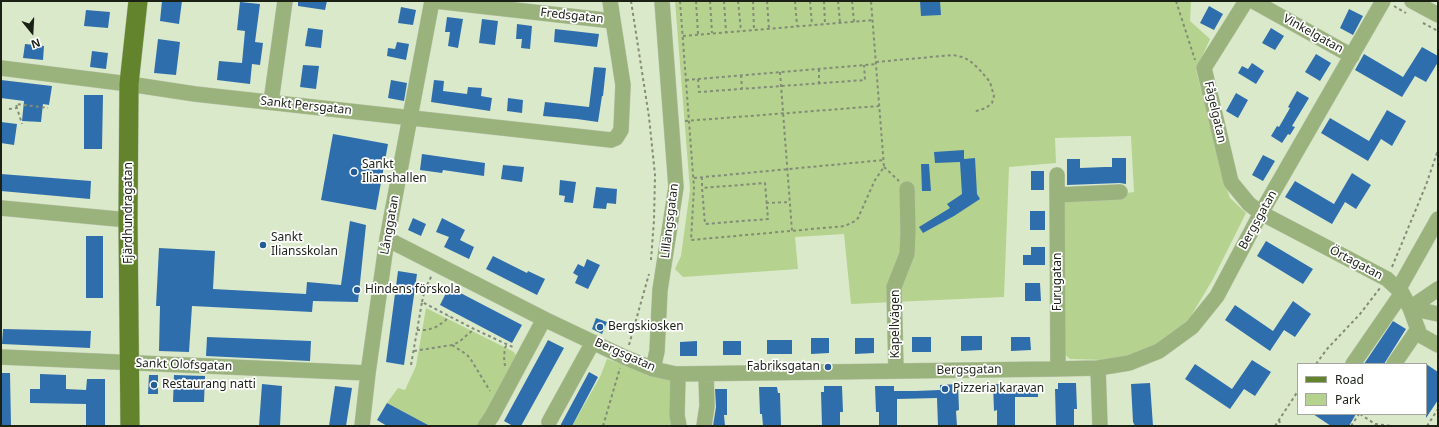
<!DOCTYPE html>
<meta charset="utf-8">
<style>
body{margin:0}
#map{position:relative;width:1439px;height:427px;overflow:hidden;background:#dbe9cb;font-family:"Noto Sans",sans-serif}
canvas{display:block}
.frame{position:absolute;inset:0;border:2px solid #1c2116;pointer-events:none}
.legend{position:absolute;left:1297px;top:363px;width:130px;height:52px;box-sizing:border-box;background:#fff;border:1px solid #a4a6a2;margin:0;padding:5px 7px;list-style:none;font-size:12px;color:#1c2116}
.legend li{display:flex;align-items:center;gap:8px;height:20px}
.legend b{width:20px;border:1px solid #a4a6a2}
.north{position:absolute;left:12px;top:12px;width:40px;height:40px;-webkit-text-stroke:3px #fff;paint-order:stroke;rotate:162deg;font-size:11px;font-weight:700;line-height:16px;text-align:center;color:#1c2116}
.north::after{content:'';display:block;margin:auto;width:14px;height:18px;background:#1c2116;clip-path:polygon(50% 0,100% 100%,50% 72%,0 100%)}
</style>
<div id="map">
<canvas width="1439" height="427"></canvas>
<div class="frame"></div>
<ul class="legend">
<li><b style="height:5px;background:#63842d"></b>Road</li>
<li><b style="height:11px;background:#b5d28f"></b>Park</li>
</ul>
<div class="north">N</div>
</div>
<script>
const ctx = document.querySelector('canvas').getContext('2d');
ctx.lineJoin = 'round';
function fill(path, color) {
  ctx.fillStyle = color;
  ctx.fill(path, 'evenodd');
}
function shape(rows) {
  const path = new Path2D();
  for (const r of rows) {
    path.moveTo(r[0], r[1]);
    for (let i = 2; i < r.length; i += 2) path.lineTo(r[i], r[i + 1]);
  }
  return path;
}
function stroke(path, color, width, dash) {
  ctx.strokeStyle = color;
  ctx.lineWidth = width;
  ctx.lineCap = dash ? 'butt' : 'round';
  ctx.setLineDash(dash || []);
  ctx.stroke(path);
}
function drawText(font, color, halo, rows, align = 'center') {
  ctx.font = font + ' "Noto Sans",sans-serif';
  ctx.lineWidth = 3.5;
  ctx.setLineDash([]);
  ctx.textBaseline = 'middle';
  ctx.strokeStyle = halo;
  ctx.fillStyle = color;
  for (const [text, x, y, turn = 0] of rows) {
    ctx.save();
    ctx.translate(x, y);
    ctx.rotate((+turn || 0) * Math.PI / 180);
    ctx.textAlign = isNaN(turn) ? turn : align;
    if (halo) ctx.strokeText(text, 0, 0);
    ctx.fillText(text, 0, 0);
    ctx.restore();
  }
}
const green = shape([
 [675,1,1191,1,1190,21,1210,39,1196,70,1223,177,1230,198,1246,213,1213,279,1188,321,1166,339,1136,354,1104,360,1070,359,1064,354,1060,202,1134,192,1131,136,1055,138,1056,163,1009,167,1004,297,851,304,844,234,795,237,798,269,683,277,675,269,681,256,690,190],
 [426,308,514,352,516,356,485,426,430,426,387,403,398,388,405,390,416,366],
 [607,359,653,375,678,377,675,417,670,426,572,426,600,377]
]);
const building = shape([
 [162,1,182,1,179,24,160,21],
 [298,1,327,1,325,10,298,6],
 [920,1,940,1,941,15,921,16],
 [240,2,260,4,255,42,263,43,260,65,252,64,250,84,217,80,219,61,242,63,245,31,237,30],
 [1209,6,1223,14,1214,30,1200,23],
 [401,7,416,10,413,25,398,23],
 [1349,9,1363,16,1353,35,1340,28],
 [86,10,110,12,108,28,84,26],
 [447,17,463,19,458,48,448,46,450,32,445,32],
 [482,19,498,21,495,45,479,43],
 [517,24,532,26,530,49,521,48,522,39,516,39],
 [308,28,323,30,321,48,305,46],
 [1271,28,1284,36,1275,50,1262,43],
 [555,29,599,34,597,47,554,42],
 [158,39,180,42,176,75,154,73],
 [397,42,409,44,406,60,387,56,388,48,395,49],
 [25,44,44,46,43,60,23,58],
 [1422,47,1438,56,1438,62,1426,82,1415,76,1402,97,1355,70,1364,54,1403,77],
 [92,51,108,53,106,69,90,67],
 [1316,54,1331,63,1320,81,1305,72],
 [1252,63,1264,71,1256,84,1238,73,1242,66,1248,69],
 [303,65,319,66,316,89,300,87],
 [594,67,606,68,603,96,602,96,598,122,577,119,543,116,545,102,589,107],
 [1,80,52,86,49,105,43,104,41,122,22,121,24,101,1,98],
 [391,80,407,83,404,101,388,98],
 [434,80,444,81,443,91,467,94,468,87,482,88,481,96,492,98,490,111,431,102],
 [1297,91,1309,98,1292,126,1295,127,1290,135,1288,134,1282,143,1271,136,1277,126,1279,127,1290,108,1288,107],
 [1236,93,1248,100,1238,118,1226,111],
 [84,95,103,95,102,149,84,149],
 [508,98,523,100,522,113,507,111],
 [1387,110,1406,121,1392,146,1381,139,1368,161,1321,133,1330,118,1369,141],
 [1,122,17,124,14,145,1,143],
 [333,134,388,144,376,210,321,200],
 [964,150,964,159,975,158,977,194,980,199,954,216,923,233,919,227,950,208,947,204,962,194,960,162,935,163,934,152],
 [422,154,485,163,484,176,443,170,442,173,420,170],
 [1263,155,1275,161,1263,181,1252,175],
 [1112,158,1126,158,1126,184,1120,183,1067,185,1067,159,1080,159,1080,168,1105,167,1112,167],
 [921,164,929,164,931,191,922,191],
 [503,165,524,167,522,182,501,179],
 [1031,171,1044,171,1044,190,1031,190],
 [1352,173,1371,185,1356,209,1345,202,1332,224,1285,197,1295,181,1334,204],
 [1,174,91,181,90,199,1,191],
 [560,180,576,182,573,203,564,202,565,196,559,195],
 [596,187,617,189,616,204,607,203,606,209,593,208],
 [1030,211,1045,211,1045,230,1030,230],
 [413,218,426,224,421,236,408,230],
 [442,218,465,230,460,240,474,247,469,259,444,247,449,237,436,232],
 [350,221,366,225,358,302,313,301,312,312,192,306,189,352,159,351,160,306,156,306,159,248,215,251,213,289,306,294,307,282,341,285],
 [86,236,103,236,103,298,86,298],
 [1266,241,1313,269,1303,284,1257,256],
 [1031,247,1045,247,1045,265,1023,265,1023,255,1031,255],
 [493,256,527,273,528,271,545,279,537,295,486,269],
 [587,259,600,265,588,289,575,283,578,276,573,273,578,264,584,267],
 [398,271,417,274,404,365,386,362],
 [1025,283,1040,283,1041,301,1025,301],
 [449,287,522,325,512,343,440,305],
 [1293,301,1311,314,1295,337,1284,330,1270,351,1225,320,1235,305,1273,331],
 [596,318,607,322,602,334,592,329],
 [1393,321,1406,329,1384,364,1364,364],
 [3,329,91,331,90,348,2,344],
 [961,336,982,336,982,350,961,351],
 [207,337,311,341,310,361,206,356],
 [912,337,931,337,931,352,912,352],
 [1011,337,1030,337,1031,350,1011,351],
 [811,338,829,338,829,353,811,354],
 [855,338,874,338,874,353,855,354],
 [548,340,564,348,521,426,513,426,504,421],
 [767,340,792,340,792,354,767,354],
 [697,341,697,356,680,356,680,342],
 [723,341,741,341,741,355,723,355],
 [1252,360,1271,372,1255,396,1244,389,1230,409,1185,379,1195,364,1232,389],
 [1426,364,1438,372,1438,400,1426,418],
 [589,372,598,377,572,426,560,426],
 [1,373,10,373,11,426,1,426],
 [40,374,66,375,66,389,86,390,87,379,105,379,105,426,86,426,86,404,30,403,30,389,40,389],
 [149,375,158,375,158,394,148,394],
 [174,375,205,376,204,402,173,402],
 [1058,383,1076,383,1077,409,1074,409,1074,426,1056,426,1055,389,1058,389],
 [1150,383,1153,426,1135,426,1133,422,1131,384],
 [262,384,282,386,280,426,259,426],
 [958,384,959,410,956,411,957,426,938,426,937,398,897,399,897,426,879,426,879,412,876,412,875,386,894,386,894,391,915,391,940,390,940,385],
 [993,384,1012,384,1012,389,1038,389,1038,397,1015,397,1015,426,997,426,997,410,994,411],
 [335,386,352,388,346,426,329,426],
 [824,386,842,386,843,412,840,412,840,426,822,426,821,392,824,392],
 [759,387,777,387,778,393,780,393,781,426,763,426,762,414,760,414],
 [715,389,727,389,727,415,724,415,725,426,713,426,716,407],
 [387,403,430,426,387,426,377,420],
 [1313,414,1356,414,1349,426,1331,426]
]);
const path = shape([
 [631,1,649,117,655,175,654,220,651,260],
 [680,1,694,188,691,240,845,226,855,221,858,218,875,180,884,167,871,1],
 [696,1,698,34],
 [710,1,712,33],
 [724,1,726,32],
 [738,1,741,31],
 [753,1,754,30],
 [767,1,769,29],
 [795,1,797,26],
 [810,1,812,25],
 [824,1,825,24],
 [838,1,840,23],
 [852,1,854,22],
 [1176,1,1195,60],
 [1394,6,1406,13],
 [1423,23,1438,31],
 [683,36,873,20],
 [876,62,953,55,962,57,969,60,979,69,990,82,994,96,992,103,986,108,973,112],
 [819,69,819,83],
 [780,72,792,231],
 [741,75,742,89],
 [698,79,699,92,865,80,864,65],
 [686,80,876,64],
 [17,108,16,104,48,108],
 [9,109,17,108,22,124],
 [685,121,879,106],
 [884,167,899,181],
 [702,177,702,188,705,224,768,219,765,183,702,188],
 [694,178,884,160],
 [766,203,790,202],
 [1392,267,1426,185,1438,150],
 [422,302,425,289,432,275],
 [417,330,427,330,436,327,445,321,449,316],
 [452,345,466,354,470,358,490,391],
 [629,345,649,274],
 [414,351,452,345,459,342,474,329],
 [1316,364,1327,349,1360,314,1380,288],
 [411,365,422,302,474,329,515,348],
 [505,366,504,357,505,348,507,344],
 [1360,414,1375,424,1392,426],
 [1279,420,1281,426],
 [603,426,620,368],
 [1275,426,1298,391],
 [1351,426,1359,414],
 [1427,426,1438,409]
]);
const minor = shape([
 [435,1,613,21],
 [1246,1,1204,68,1231,182,1249,204,1261,213,1387,279,1402,293,1410,308,1420,335,1438,345],
 [1253,1,1352,56],
 [1412,1,1438,15],
 [1,68,129,84,195,94,611,140,616,138,621,130,623,85,610,1],
 [271,102,285,1],
 [1057,175,1058,369],
 [1057,195,1120,192],
 [1,208,128,220],
 [387,239,544,319,624,357,653,369,676,374,1052,369,1098,368,1129,363,1159,351,1192,327,1217,296,1261,213,1383,1],
 [1398,290,1438,219],
 [1410,308,1438,289],
 [1410,308,1438,314],
 [1,357,368,373],
 [1353,364,1402,293],
 [1394,364,1418,329],
 [1098,368,1100,426],
 [653,369,657,351,660,290,676,187,662,1],
 [896,371,894,287,907,254,908,232,907,189],
 [678,375,677,415,679,426],
 [549,422,593,342],
 [362,426,368,373,387,239,432,1],
 [485,426,492,416,544,319],
 [704,426,707,406,706,375]
]);
const major = shape([
 [130,426,128,220,129,84,138,1]
]);
const markers = [
 [354,172,4,"#245d95"],
 [263,245,4,"#245d95"],
 [357,290,4,"#245d95"],
 [600,327,4,"#245d95"],
 [828,367,4,"#245d95"],
 [154,385,4,"#245d95"],
 [945,389,4,"#245d95"]
];
const streetNames = [
 ["Fredsgatan",572,16,6],
 ["Vinkelgatan",1313,34,29],
 ["Sankt Persgatan",306,106,6],
 ["Fågelgatan",1215,112,77],
 ["Fjärdhundragatan",129,213,-90],
 ["Bergsgatan",1258,220,-61],
 ["Lillängsgatan",670,221,-83],
 ["Långgatan",390,225,-80],
 ["Örtagatan",1356,263,28],
 ["Furugatan",1058,282,-90],
 ["Kapellvägen",896,324,-90],
 ["Bergsgatan",625,355,24],
 ["Sankt Olofsgatan",184,365,2],
 ["Bergsgatan",969,370,-1]
];
const poiNames = [
 ["Sankt",362,165],
 ["Ilianshallen",362,179],
 ["Sankt",271,238],
 ["Iliansskolan",271,252],
 ["Hindens förskola",365,290],
 ["Bergskiosken",608,327],
 ["Fabriksgatan",820,367,"right"],
 ["Restaurang natti",162,385],
 ["Pizzeria karavan",953,389]
];
fill(green, '#b5d28f');
fill(building, '#2f6ead');
stroke(minor, '#b9c5aa', 16);
stroke(major, '#b9c5aa', 20);
stroke(path, '#828c77', 2, [3, 3]);
stroke(minor, '#9ab27c', 15);
stroke(major, '#63842d', 19);
for (const [x, y, r, color] of markers) {
  const dot = new Path2D();
  dot.arc(x, y, r, 0, 2 * Math.PI);
  ctx.fillStyle = color;
  ctx.fill(dot);
  stroke(dot, '#fff', 1.5);
}
drawText('12px', '#1c2116', '#fff', streetNames);
drawText('12px', '#1c2116', '#fff', poiNames, 'left');
</script>
